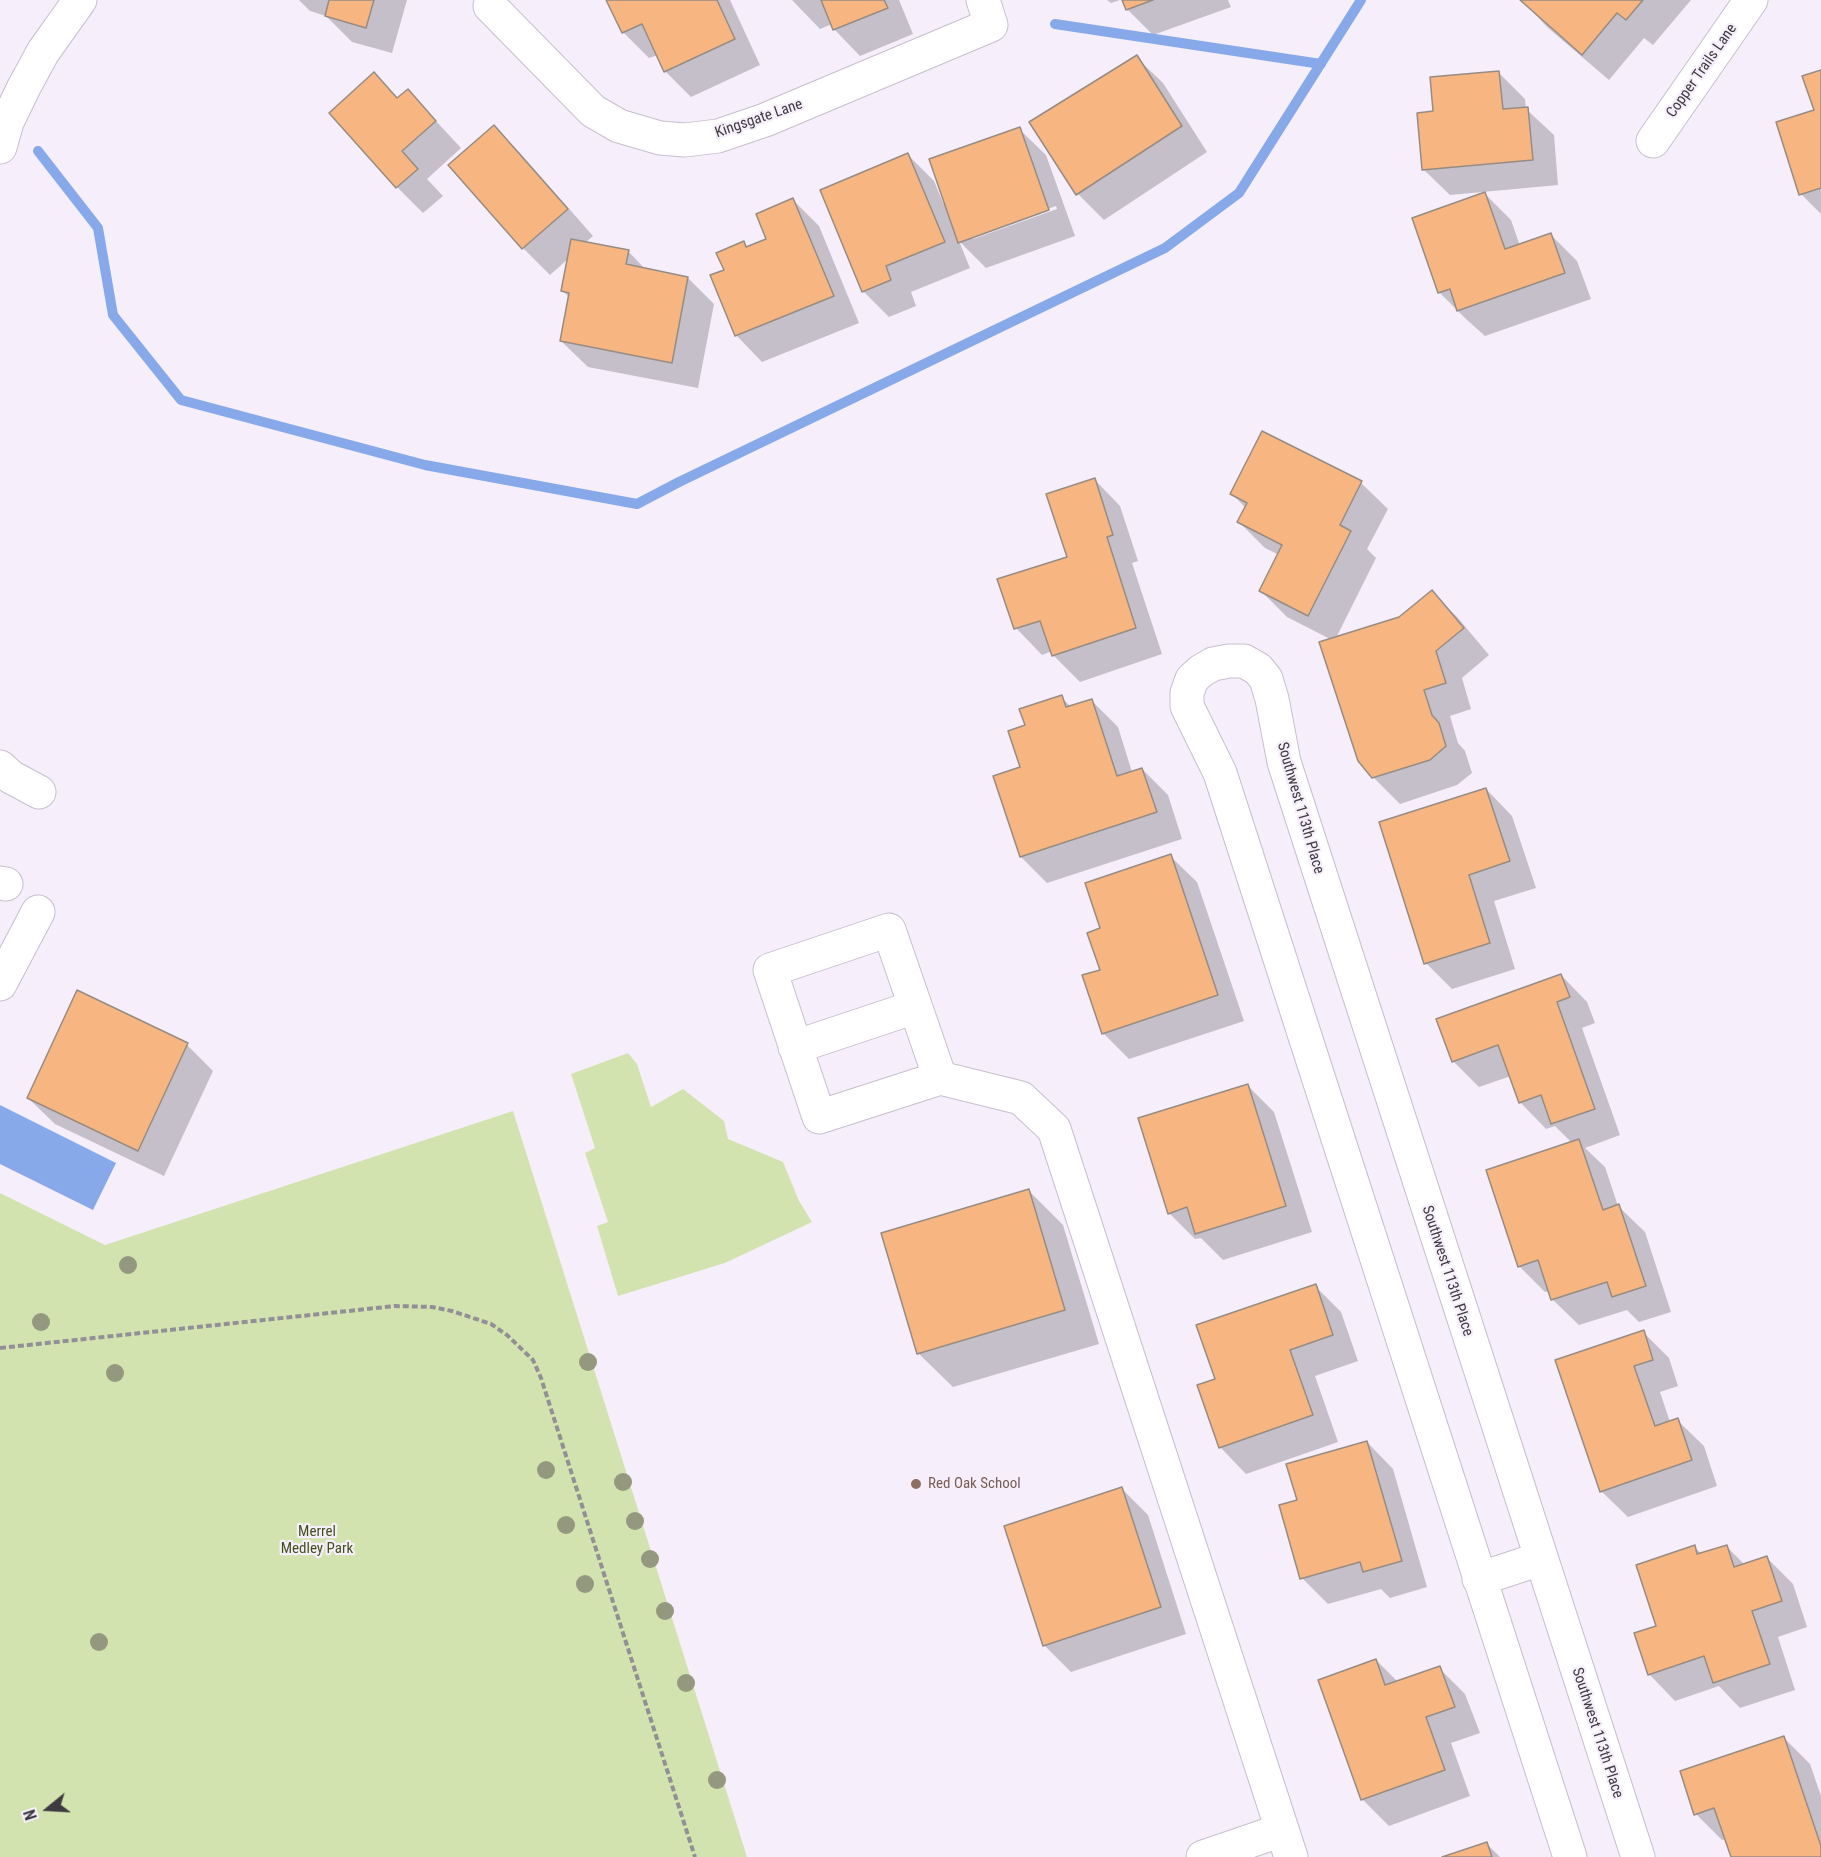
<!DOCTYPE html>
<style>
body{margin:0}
#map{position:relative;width:1821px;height:1857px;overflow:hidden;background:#f6effb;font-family:"Roboto Condensed",sans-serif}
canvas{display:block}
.north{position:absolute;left:18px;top:1779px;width:60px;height:60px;-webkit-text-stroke:4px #f6effb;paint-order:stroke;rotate:252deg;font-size:16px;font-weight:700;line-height:24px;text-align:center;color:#3e3b40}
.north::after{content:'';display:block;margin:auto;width:21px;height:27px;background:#3e3b40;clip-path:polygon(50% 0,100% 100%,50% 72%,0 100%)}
</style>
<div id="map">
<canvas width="1821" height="1857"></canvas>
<div class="north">N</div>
</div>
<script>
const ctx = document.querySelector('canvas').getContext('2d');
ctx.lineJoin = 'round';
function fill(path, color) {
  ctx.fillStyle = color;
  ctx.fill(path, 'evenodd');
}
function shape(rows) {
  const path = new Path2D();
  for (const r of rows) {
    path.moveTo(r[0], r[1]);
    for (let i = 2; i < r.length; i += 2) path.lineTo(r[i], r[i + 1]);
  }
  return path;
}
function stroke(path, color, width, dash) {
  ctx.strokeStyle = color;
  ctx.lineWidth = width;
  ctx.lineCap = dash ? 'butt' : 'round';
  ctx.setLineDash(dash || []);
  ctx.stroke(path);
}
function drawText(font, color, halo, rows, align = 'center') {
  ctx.font = font + ' "Roboto Condensed",sans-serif';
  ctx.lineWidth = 4.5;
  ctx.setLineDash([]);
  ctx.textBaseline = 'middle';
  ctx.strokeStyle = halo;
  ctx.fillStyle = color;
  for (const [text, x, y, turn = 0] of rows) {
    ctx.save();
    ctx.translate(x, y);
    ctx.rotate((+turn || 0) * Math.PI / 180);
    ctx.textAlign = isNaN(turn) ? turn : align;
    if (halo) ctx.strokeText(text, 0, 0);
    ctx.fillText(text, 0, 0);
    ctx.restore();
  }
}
const green = shape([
 [628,1053,637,1064,651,1107,683,1089,724,1121,728,1139,783,1162,799,1201,812,1222,725,1263,618,1296,597,1226,608,1222,585,1153,595,1148,571,1074],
 [513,1111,747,1857,0,1857,0,1193,105,1245]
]);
const water = shape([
 [0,1105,116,1163,93,1210,0,1164]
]);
const shadow = shape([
 [299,0,407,0,392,53,352,42,326,16,310,11],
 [608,0,730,0,760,65,691,97,665,71,658,55,649,58,623,32],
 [792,0,899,0,913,34,860,56,834,29,832,24,820,29],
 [1107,0,1120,0,1111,3],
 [1124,0,1228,0,1231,7,1153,35,1127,9],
 [1522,0,1691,0,1653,45,1644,38,1609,80,1547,27],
 [1136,57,1163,83,1207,152,1104,220,1078,194],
 [1498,72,1525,99,1526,109,1554,135,1558,185,1450,195,1423,169,1435,112],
 [1821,72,1821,214,1801,194],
 [374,74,399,99,408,91,461,148,427,179,443,196,423,213,397,187],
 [494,127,520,153,593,236,585,243,628,251,646,270,688,278,714,304,698,388,588,367,561,341,570,298,563,291,569,258,550,275,523,248,450,166],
 [1019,129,1046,155,1075,236,986,268,959,241,970,268,911,292,916,306,889,317,863,291,908,155,934,181,944,205],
 [1056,206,1057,209,973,239,973,236],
 [1485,194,1511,220,1520,246,1551,235,1577,261,1591,299,1485,336,1466,319,1439,292],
 [793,200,819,226,859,323,762,362,736,335,726,271,744,243,748,247,768,239],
 [1263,433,1361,483,1388,509,1367,549,1376,558,1336,638,1400,618,1432,592,1458,618,1489,655,1462,678,1471,709,1450,716,1458,743,1465,751,1472,773,1457,785,1400,804,1373,777,1332,640,1287,617,1261,591,1279,555,1265,548,1239,522,1246,508,1232,494],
 [1094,479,1120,506,1138,561,1132,563,1162,654,1080,682,1053,655,1052,651,1042,655,1016,628,1068,558],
 [1061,697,1071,707,1092,701,1118,727,1132,772,1142,769,1168,795,1182,839,1047,883,1021,857,1022,768,1027,726],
 [1486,789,1512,816,1536,888,1494,901,1515,969,1452,989,1426,963],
 [1170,856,1197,882,1244,1021,1129,1059,1103,1033,1102,929],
 [1561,975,1587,1002,1595,1023,1582,1028,1620,1135,1585,1148,1605,1167,1618,1206,1645,1232,1671,1312,1639,1322,1627,1310,1579,1325,1552,1299,1550,1291,1545,1292,1519,1266,1572,1143,1555,1126,1546,1129,1520,1102,1511,1076,1479,1087,1453,1061],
 [187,1045,213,1071,164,1176,55,1124,28,1098],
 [1248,1086,1274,1112,1312,1232,1223,1260,1201,1238,1195,1239,1169,1213],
 [1028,1190,1063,1225,1099,1344,953,1387,918,1353],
 [1315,1286,1341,1312,1358,1361,1315,1376,1338,1442,1246,1474,1220,1447,1217,1380],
 [1643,1332,1669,1358,1678,1386,1660,1392,1670,1422,1677,1420,1704,1446,1717,1486,1628,1517,1601,1491,1557,1361],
 [1367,1442,1393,1469,1427,1587,1390,1598,1381,1589,1328,1604,1302,1578,1298,1501],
 [1122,1489,1148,1515,1186,1634,1071,1672,1044,1645],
 [1726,1546,1745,1565,1767,1558,1793,1584,1807,1627,1778,1637,1795,1690,1740,1708,1719,1686,1675,1701,1649,1674,1658,1627,1694,1547,1702,1554],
 [1376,1660,1398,1682,1439,1668,1465,1694,1480,1733,1451,1743,1470,1796,1389,1826,1363,1800,1320,1681],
 [1784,1738,1810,1764,1821,1796,1821,1857,1732,1857,1726,1839,1722,1840,1696,1814],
 [1487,1844,1500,1857,1447,1857]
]);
const stream = shape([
 [1055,24,1321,64],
 [38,151,98,228,113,315,181,400,425,465,637,504,679,482,1165,248,1239,193,1361,0]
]);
const building = shape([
 [329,0,374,0,366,28,325,16,329,0],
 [606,0,717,0,735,39,664,72,642,24,622,33,606,0],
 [821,0,884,0,888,8,833,30,821,0],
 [1122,0,1153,0,1126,10,1122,0],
 [1520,0,1643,0,1626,20,1617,13,1582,55,1520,0],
 [1137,55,1182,126,1076,195,1029,122,1137,55],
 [1821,70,1821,188,1799,195,1776,122,1814,110,1802,76,1821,70],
 [1499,71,1503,109,1528,107,1533,160,1422,170,1417,113,1433,111,1430,77,1499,71],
 [374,72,397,98,408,89,436,121,402,151,418,169,396,188,329,113,374,72],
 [494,125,568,209,522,249,448,165,494,125],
 [1020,127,1049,210,958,243,929,159,1020,127],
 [908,153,945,242,886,266,891,280,862,292,820,190,908,153],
 [1485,192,1505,249,1551,233,1565,273,1457,311,1450,289,1438,293,1412,218,1485,192],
 [793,198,834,296,735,336,710,275,724,270,716,253,744,241,746,247,766,239,756,214,793,198],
 [571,239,629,250,626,264,688,277,672,363,560,341,569,293,561,291,571,239],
 [1262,431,1362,481,1340,525,1351,531,1308,616,1259,591,1282,545,1237,522,1247,503,1230,494,1262,431],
 [1095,478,1113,535,1107,537,1136,628,1052,656,1040,621,1014,629,997,579,1067,557,1046,494,1095,478],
 [1432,590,1464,628,1436,651,1446,683,1424,690,1432,715,1439,723,1446,746,1430,760,1372,778,1358,761,1319,642,1399,617,1432,590],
 [1062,695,1066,707,1092,699,1117,776,1142,768,1157,812,1020,857,993,776,1020,767,1008,731,1025,725,1019,709,1062,695],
 [1486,788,1510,861,1469,875,1490,943,1424,964,1379,822,1486,788],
 [1171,854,1218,995,1102,1034,1082,975,1100,970,1087,933,1100,928,1085,883,1171,854],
 [1561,974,1570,997,1557,1002,1595,1109,1551,1124,1541,1095,1519,1103,1498,1045,1452,1062,1436,1019,1561,974],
 [77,990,188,1043,138,1151,27,1098,77,990],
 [1248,1084,1286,1206,1195,1234,1187,1207,1168,1214,1138,1118,1248,1084],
 [1579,1139,1603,1210,1619,1204,1646,1286,1612,1297,1607,1282,1551,1300,1538,1260,1518,1267,1486,1170,1579,1139],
 [1029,1189,1065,1310,917,1354,881,1233,1029,1189],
 [1316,1284,1333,1335,1290,1350,1313,1415,1219,1448,1197,1385,1215,1379,1196,1325,1316,1284],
 [1644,1330,1653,1360,1634,1366,1655,1426,1678,1418,1692,1460,1600,1492,1555,1360,1644,1330],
 [1367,1441,1402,1561,1363,1572,1360,1562,1300,1579,1279,1505,1297,1500,1286,1464,1367,1441],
 [1122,1487,1161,1607,1043,1646,1004,1526,1122,1487],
 [1695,1545,1697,1554,1727,1545,1734,1567,1767,1556,1782,1601,1752,1611,1770,1664,1713,1683,1704,1656,1648,1675,1634,1633,1656,1626,1636,1565,1695,1545],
 [1376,1659,1385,1685,1440,1666,1455,1707,1426,1717,1445,1770,1361,1800,1318,1680,1376,1659],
 [1784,1736,1821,1846,1821,1857,1731,1857,1714,1808,1694,1815,1680,1771,1784,1736],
 [1487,1842,1492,1857,1442,1857,1487,1842]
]);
const path = shape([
 [0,1348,395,1306,432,1307,452,1311,491,1324,507,1335,533,1360,541,1378,695,1857]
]);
const minor = shape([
 [490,6,593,111,619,126,660,138,685,140,718,136,765,120,991,25,983,0],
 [1653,141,1751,0],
 [0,147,7,122,24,87,43,52,80,0],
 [0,767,11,777,39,792],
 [0,883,6,884],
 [0,984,38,912],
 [795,1047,915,1007],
 [940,1078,889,930,770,970,819,1117,940,1078,1021,1098,1054,1129,1291,1857],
 [1479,1579,1540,1559],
 [1203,1857,1282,1830],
 [1570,1857,1220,773,1187,706,1187,693,1192,679,1201,671,1213,664,1229,661,1244,661,1258,669,1266,679,1272,699,1284,762,1638,1857]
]);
const trees = [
 [128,1265],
 [41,1322],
 [588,1362],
 [115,1373],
 [546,1470],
 [623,1482],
 [635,1521],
 [566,1525],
 [650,1559],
 [585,1584],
 [665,1611],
 [99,1642],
 [686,1683],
 [717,1780]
];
const markers = [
 [916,1484,6,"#8d6e63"]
];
const streetNames = [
 ["Copper Trails Lane",1702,71,-55],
 ["Kingsgate Lane",759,119,-19],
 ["Southwest 113th Place",1300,808,74],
 ["Southwest 113th Place",1447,1271,72],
 ["Southwest 113th Place",1597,1733,72]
];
const educationNames = [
 ["Red Oak School",928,1484]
];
const parkNames = [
 ["Merrel",317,1532],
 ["Medley Park",317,1549]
];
fill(green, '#d3e3af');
fill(water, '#87a9ea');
fill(shadow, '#0003');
stroke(stream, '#87a9ea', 10);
fill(building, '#f6b581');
stroke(building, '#978c84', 1.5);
stroke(minor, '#c7bfcc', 35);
stroke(path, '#938f97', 4, [6, 3]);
stroke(minor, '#fff', 33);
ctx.fillStyle = '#94987f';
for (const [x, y] of trees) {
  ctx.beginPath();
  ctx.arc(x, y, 9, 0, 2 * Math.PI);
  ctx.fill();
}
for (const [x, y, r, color] of markers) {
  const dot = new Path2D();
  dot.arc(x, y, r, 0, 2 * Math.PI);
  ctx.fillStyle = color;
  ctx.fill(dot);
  stroke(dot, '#f6effb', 2);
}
drawText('15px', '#3e3b40', '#f6effb', streetNames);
drawText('15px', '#785e54', '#f6effb', educationNames, 'left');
drawText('15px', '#43501a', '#f6effb', parkNames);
</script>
